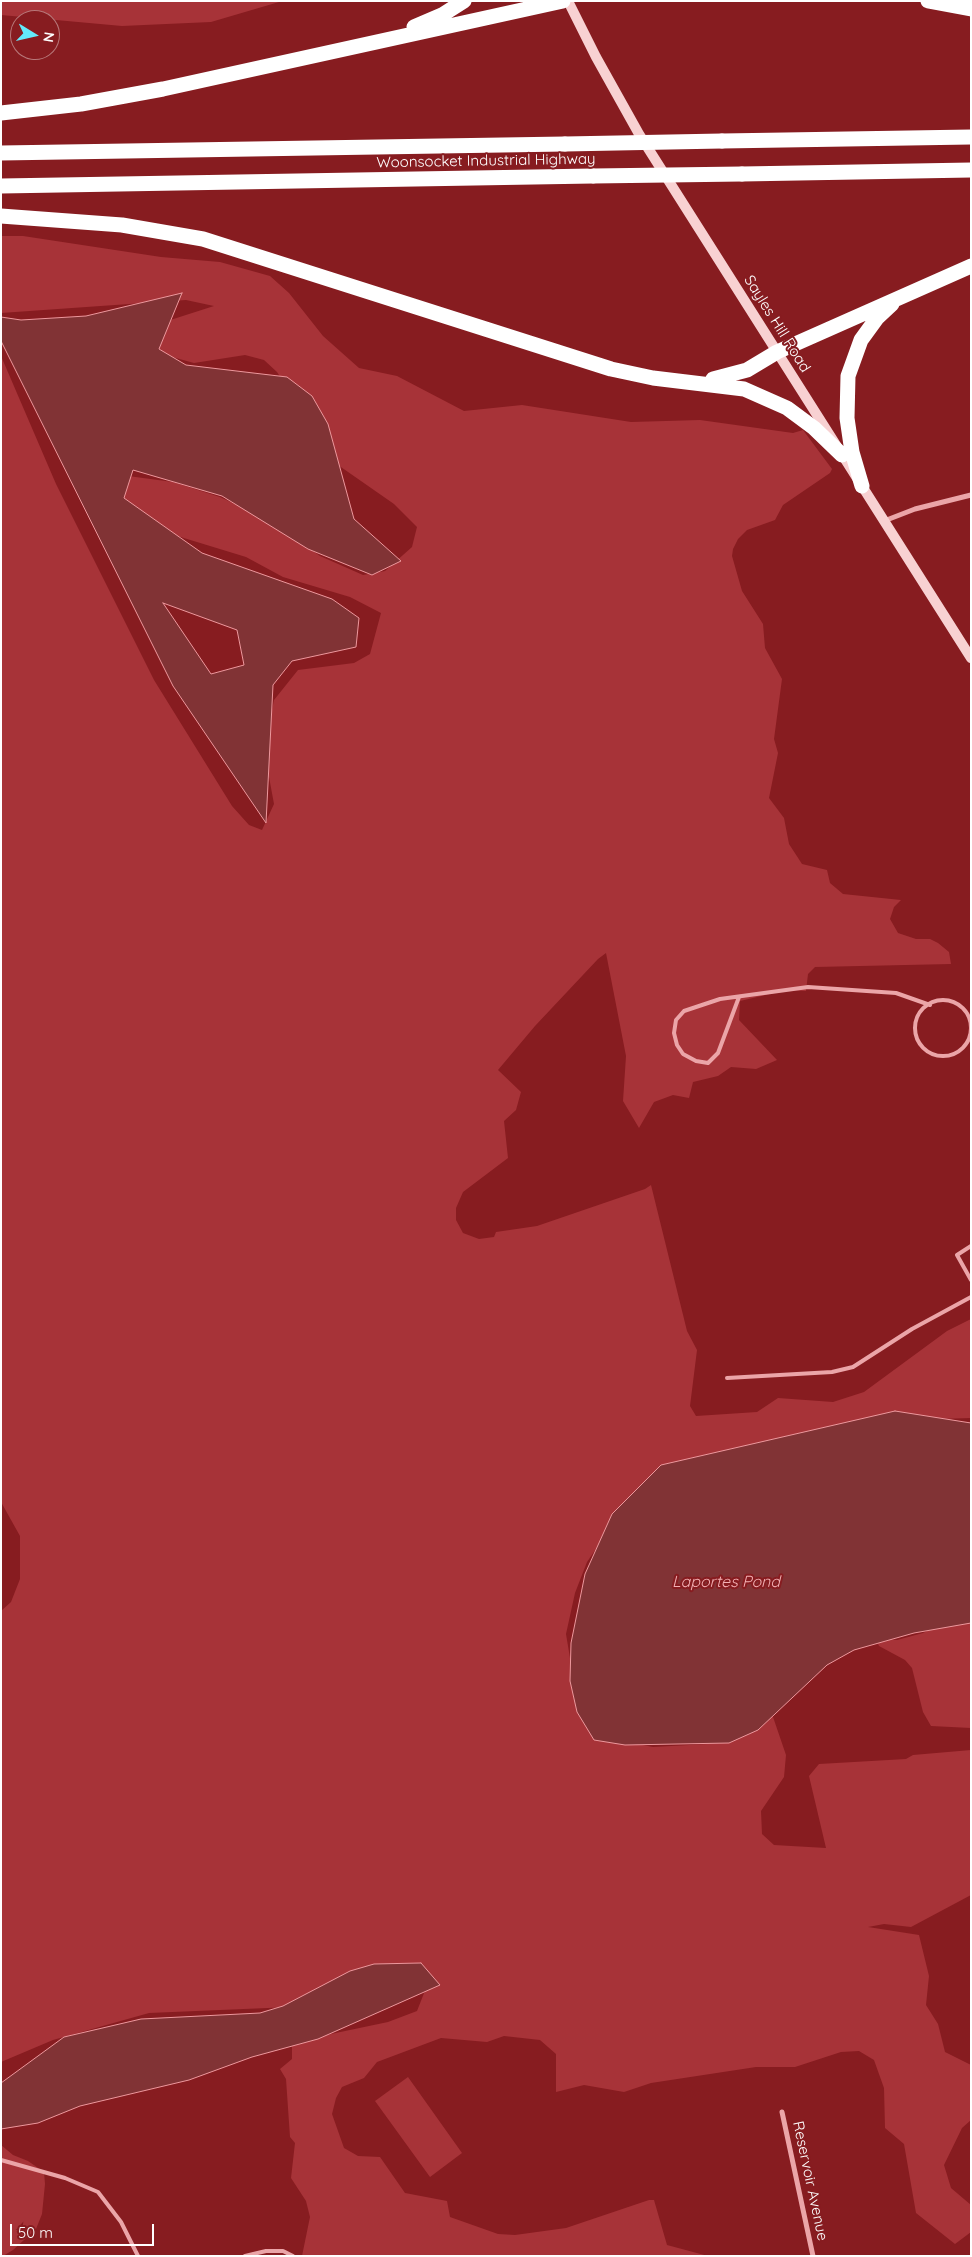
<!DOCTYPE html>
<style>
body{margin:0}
#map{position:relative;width:972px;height:2257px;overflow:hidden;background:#871c20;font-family:Quicksand,sans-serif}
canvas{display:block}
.frame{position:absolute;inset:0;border:2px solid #fff;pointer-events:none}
.north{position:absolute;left:10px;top:10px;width:50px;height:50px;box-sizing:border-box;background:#871c20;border:1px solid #b77779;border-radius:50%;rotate:99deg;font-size:14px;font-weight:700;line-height:20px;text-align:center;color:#fff}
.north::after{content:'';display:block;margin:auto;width:18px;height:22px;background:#63eafb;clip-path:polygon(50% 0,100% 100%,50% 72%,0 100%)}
.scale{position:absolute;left:10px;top:2224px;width:144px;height:22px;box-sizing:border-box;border:2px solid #fff;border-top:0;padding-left:6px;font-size:15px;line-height:18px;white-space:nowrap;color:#fff;-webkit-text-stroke:4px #871c20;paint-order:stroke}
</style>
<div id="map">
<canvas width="972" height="2257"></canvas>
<div class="frame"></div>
<div class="north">N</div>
<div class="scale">50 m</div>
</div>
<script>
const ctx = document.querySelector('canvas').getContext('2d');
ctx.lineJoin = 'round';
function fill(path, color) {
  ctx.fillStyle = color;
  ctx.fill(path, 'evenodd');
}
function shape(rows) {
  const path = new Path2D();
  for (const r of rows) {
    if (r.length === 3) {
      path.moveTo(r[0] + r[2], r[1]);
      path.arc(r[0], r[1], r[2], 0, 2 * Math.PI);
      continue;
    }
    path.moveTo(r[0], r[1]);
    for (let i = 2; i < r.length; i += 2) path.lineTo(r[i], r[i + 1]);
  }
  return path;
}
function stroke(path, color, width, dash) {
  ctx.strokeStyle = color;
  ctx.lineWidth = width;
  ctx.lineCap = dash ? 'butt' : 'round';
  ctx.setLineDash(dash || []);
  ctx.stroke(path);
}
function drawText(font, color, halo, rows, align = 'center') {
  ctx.font = font + ' Quicksand,sans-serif';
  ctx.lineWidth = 4;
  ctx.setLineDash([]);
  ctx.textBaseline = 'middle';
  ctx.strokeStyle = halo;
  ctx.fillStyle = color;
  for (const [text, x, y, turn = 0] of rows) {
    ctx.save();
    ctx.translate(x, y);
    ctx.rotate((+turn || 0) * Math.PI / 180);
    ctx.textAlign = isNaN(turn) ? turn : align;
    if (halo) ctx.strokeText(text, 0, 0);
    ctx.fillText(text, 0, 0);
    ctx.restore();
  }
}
const green = shape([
 [1,1,279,1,279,2,211,22,122,26,1,15],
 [1,236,23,236,161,257,220,262,270,276,289,293,323,336,359,368,397,376,464,411,522,405,631,422,700,420,793,433,803,430,832,469,830,473,783,505,775,520,747,530,738,539,733,549,732,556,742,591,763,624,765,648,782,679,774,739,778,753,769,798,784,818,789,844,802,864,827,870,830,883,843,894,901,900,894,907,890,919,898,933,916,939,930,939,938,943,949,952,951,964,815,967,808,974,806,991,787,990,740,1001,739,1020,777,1060,756,1069,731,1067,718,1076,693,1082,689,1098,673,1095,654,1102,639,1128,623,1101,626,1056,606,953,598,959,535,1026,498,1070,521,1092,516,1110,504,1121,508,1158,463,1192,456,1208,456,1220,463,1233,479,1239,494,1237,496,1232,537,1226,645,1189,651,1185,687,1331,697,1350,690,1406,696,1416,757,1412,778,1398,833,1402,864,1392,947,1331,971,1319,971,1418,876,1421,623,1509,587,1562,575,1593,566,1634,571,1664,617,1740,653,1747,707,1744,742,1733,772,1714,786,1755,784,1777,761,1811,762,1834,774,1845,826,1848,809,1776,819,1764,906,1759,913,1755,971,1750,971,1895,911,1927,884,1924,868,1927,919,1935,929,1976,926,2005,938,2024,945,2052,971,2065,971,2120,962,2128,944,2165,951,2188,971,2205,971,2232,955,2244,916,2213,904,2144,885,2128,884,2088,874,2060,859,2051,841,2052,795,2067,756,2067,651,2083,624,2092,584,2085,556,2092,556,2054,540,2040,504,2036,487,2042,441,2038,377,2062,364,2078,342,2087,336,2098,332,2114,344,2148,358,2156,380,2157,405,2193,447,2201,450,2217,498,2234,515,2235,566,2228,649,2200,654,2200,667,2245,708,2256,302,2256,310,2217,306,2201,291,2178,295,2143,290,2137,286,2079,280,2069,292,2059,292,2047,288,2043,388,2022,417,2011,428,1983,415,1963,401,1963,364,1976,315,2006,149,2013,53,2040,1,2062,1,1611,11,1602,20,1579,20,1536,1,1502,1,356,56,484,154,680,232,806,249,825,262,830,274,804,264,750,274,700,298,670,354,663,370,654,381,613,350,597,283,577,246,557,174,535,110,498,128,476,173,482,220,497,273,522,320,556,363,575,385,571,412,547,417,527,394,504,338,465,277,372,264,360,245,355,194,363,165,355,151,338,161,323,214,306,186,300,1,313],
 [971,1609,971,1728,931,1726,923,1712,912,1668,905,1660,879,1646,876,1639,897,1640,923,1633],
 [408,2077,462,2153,430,2177,375,2101],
 [1,2145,13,2155,28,2161,44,2172,45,2184,42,2214,36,2229,13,2250,3,2256,1,2256]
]);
const water = shape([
 [182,293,159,349,186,365,287,377,312,396,328,424,354,519,401,561,372,575,308,549,222,496,133,470,124,498,202,553,332,599,359,618,356,647,292,661,273,685,266,823,173,686,1,341,1,317,21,320,86,316,182,293],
 [163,603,237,630,244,665,211,674,163,603],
 [895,1411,971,1423,971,1623,914,1633,854,1650,827,1665,758,1730,729,1743,625,1745,594,1740,577,1712,570,1681,571,1643,585,1574,612,1514,661,1465,895,1411],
 [421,1963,440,1985,318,2039,252,2057,189,2080,80,2106,38,2123,1,2129,1,2083,64,2037,141,2019,260,2013,283,2006,350,1971,374,1964,421,1963]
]);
const lane = shape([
 [739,997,718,1053,708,1063,696,1061,683,1054,677,1045,674,1033,676,1020,684,1011,720,999,808,987,896,993,930,1005],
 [943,1028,28],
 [971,1246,957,1255,971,1280],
 [727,1378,832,1372,853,1367,912,1329,971,1297],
 [1,2160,65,2178,98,2192,121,2222,138,2256],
 [245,2256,266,2251,283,2251,293,2256]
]);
const street = shape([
 [884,521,915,509,971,495],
 [782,2112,813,2256]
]);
const secondary = shape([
 [568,1,596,57,639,134,971,658]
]);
const highway = shape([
 [928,1,971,9],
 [414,27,442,15,464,1],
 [1,113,81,104,163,89,563,1],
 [722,141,971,137],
 [1,153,565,144],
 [742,174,971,170],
 [1,186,593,176],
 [1,216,122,225,203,239,611,369,653,378,744,389,787,408,814,428,842,455],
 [713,379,747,370,777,352,971,266],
 [862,486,852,452,847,418,848,376,861,340,877,318,892,304]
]);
const highwayBridge = shape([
 [565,144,722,141],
 [593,176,742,174]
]);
const streetNames = [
 ["Woonsocket Industrial Highway",486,161,-1],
 ["Sayles Hill Road",777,324,58],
 ["Reservoir Avenue",810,2181,78]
];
const waterNames = [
 ["Laportes Pond",726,1582]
];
fill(green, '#a73338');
fill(water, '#813335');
stroke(water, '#ed989d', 1);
stroke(lane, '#eba5a8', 4);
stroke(street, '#eba5a8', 5);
stroke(secondary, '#f8d1d2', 10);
stroke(highway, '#fff', 15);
stroke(highwayBridge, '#fff', 15);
drawText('15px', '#fff', '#871c20', streetNames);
drawText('italic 16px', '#f3b1b4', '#871c20', waterNames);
</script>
